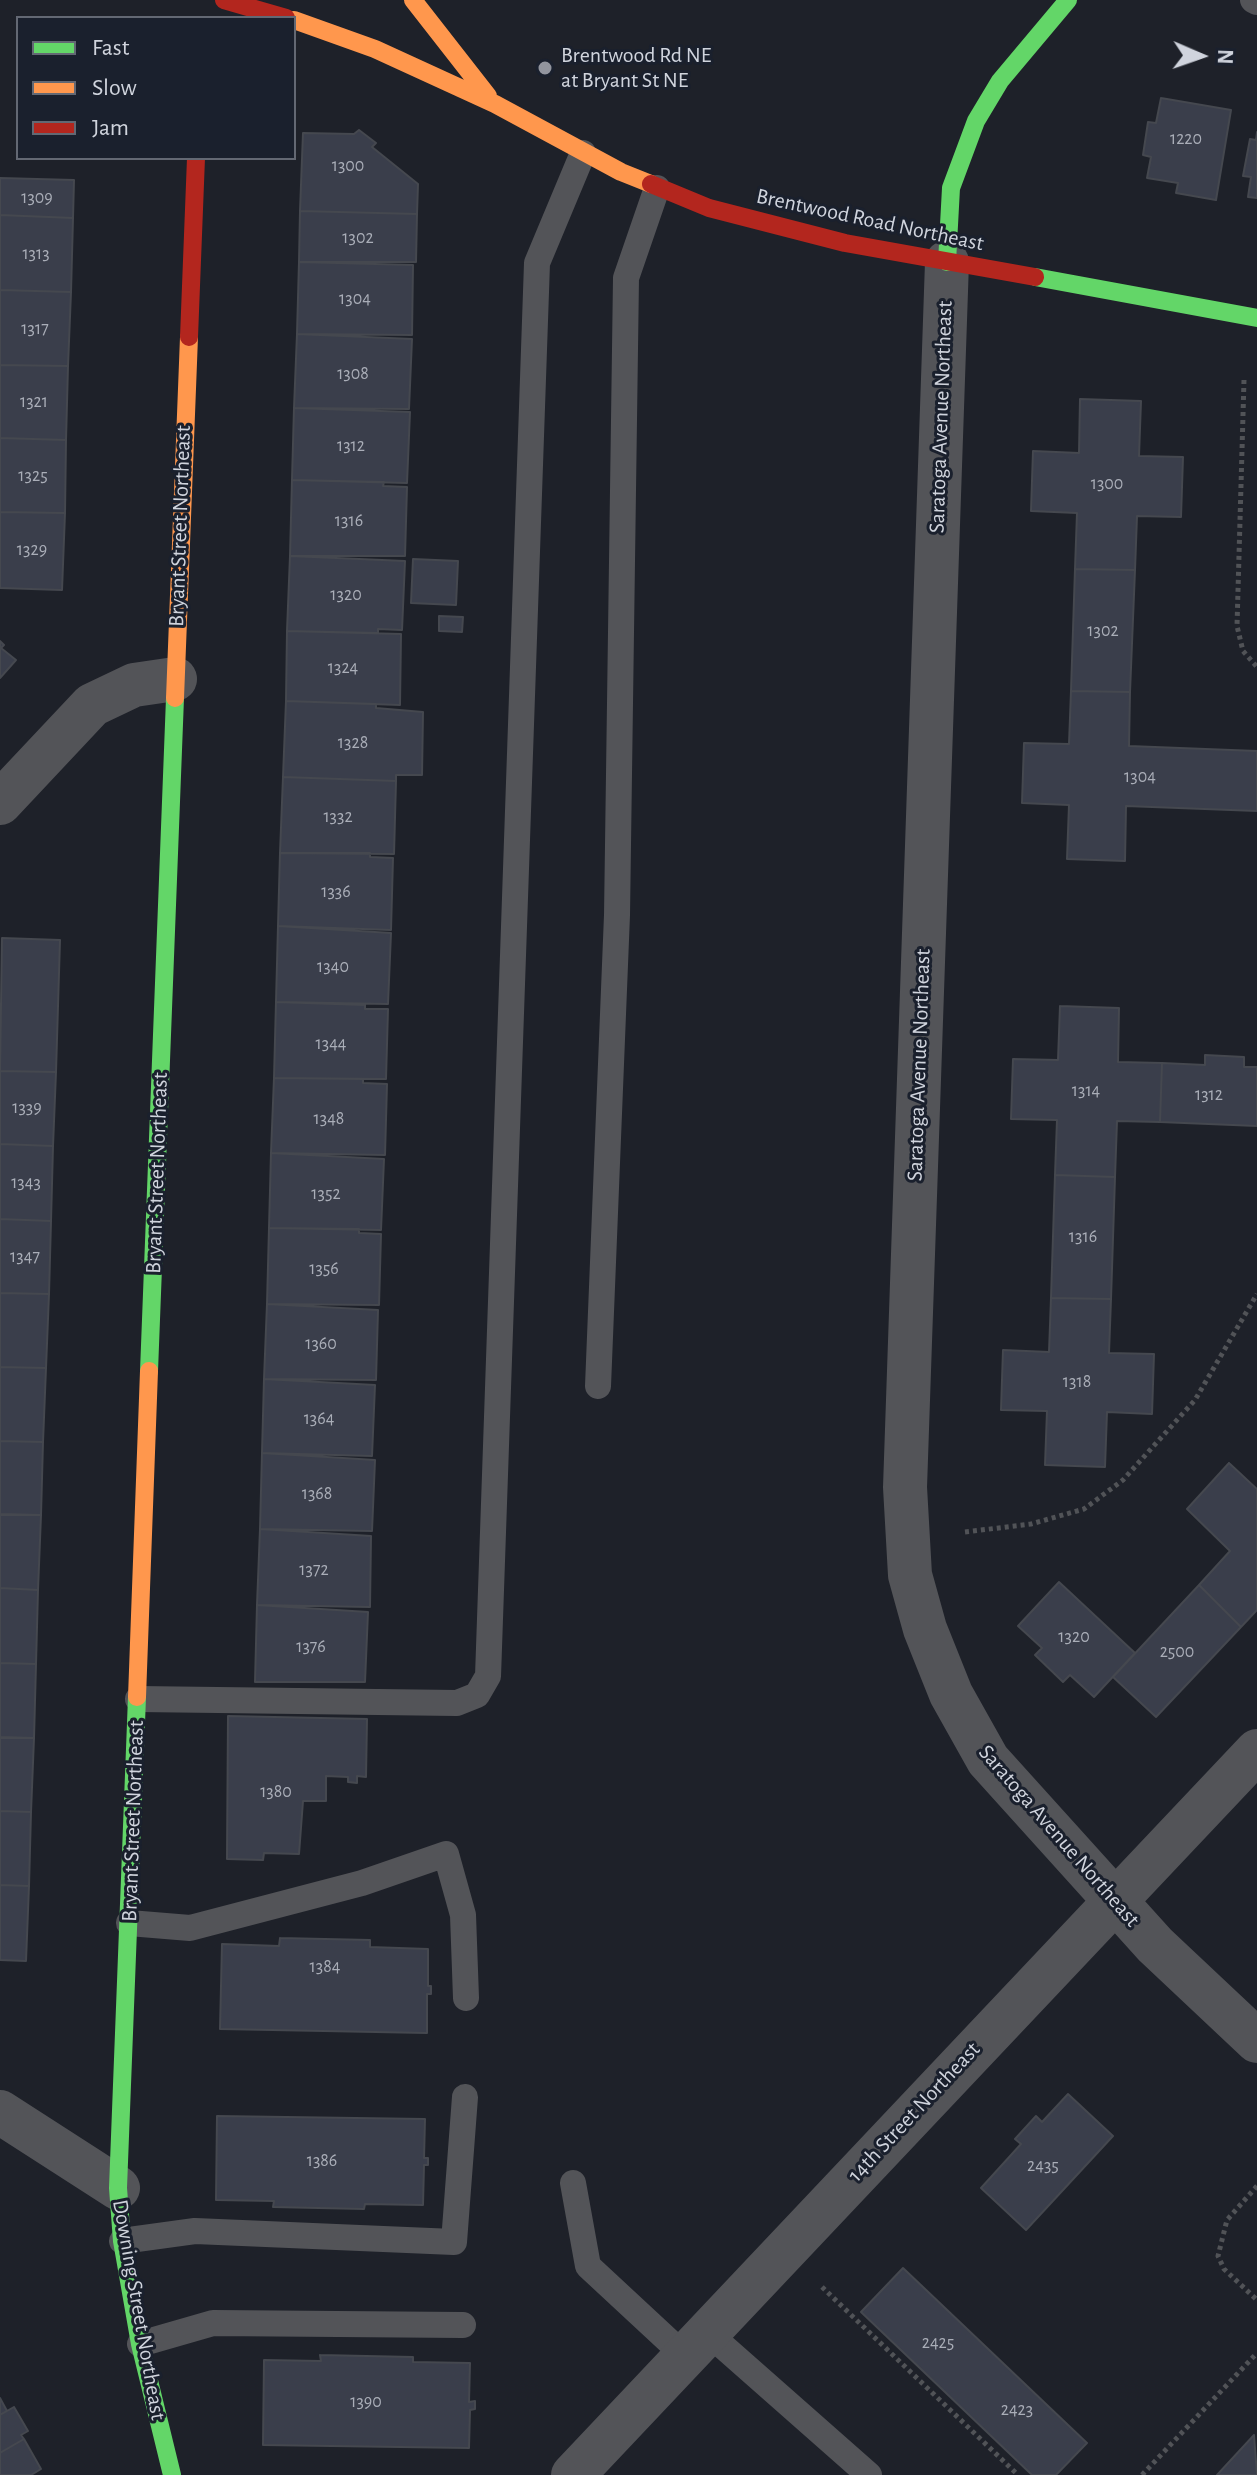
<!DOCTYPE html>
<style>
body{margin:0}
#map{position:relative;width:1257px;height:2475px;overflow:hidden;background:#1e2129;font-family:"Alegreya Sans",sans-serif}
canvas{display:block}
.legend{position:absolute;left:16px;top:16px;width:280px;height:144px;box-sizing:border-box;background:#1a202d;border:2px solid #636873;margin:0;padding:10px 14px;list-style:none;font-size:24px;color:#d0d4dd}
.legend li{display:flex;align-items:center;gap:16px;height:40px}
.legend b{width:40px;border:2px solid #636873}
.north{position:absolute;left:1161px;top:16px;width:80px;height:80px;-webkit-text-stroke:6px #1a202d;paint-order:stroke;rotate:92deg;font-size:22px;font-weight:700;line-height:32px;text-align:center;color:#d0d4dd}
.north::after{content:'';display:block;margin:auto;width:28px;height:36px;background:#d0d4dd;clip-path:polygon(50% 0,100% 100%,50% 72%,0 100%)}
</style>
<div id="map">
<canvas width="1257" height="2475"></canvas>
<ul class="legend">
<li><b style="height:10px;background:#63d668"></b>Fast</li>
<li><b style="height:10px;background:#ff974d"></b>Slow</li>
<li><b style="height:10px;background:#b3261e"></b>Jam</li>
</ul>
<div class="north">N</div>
</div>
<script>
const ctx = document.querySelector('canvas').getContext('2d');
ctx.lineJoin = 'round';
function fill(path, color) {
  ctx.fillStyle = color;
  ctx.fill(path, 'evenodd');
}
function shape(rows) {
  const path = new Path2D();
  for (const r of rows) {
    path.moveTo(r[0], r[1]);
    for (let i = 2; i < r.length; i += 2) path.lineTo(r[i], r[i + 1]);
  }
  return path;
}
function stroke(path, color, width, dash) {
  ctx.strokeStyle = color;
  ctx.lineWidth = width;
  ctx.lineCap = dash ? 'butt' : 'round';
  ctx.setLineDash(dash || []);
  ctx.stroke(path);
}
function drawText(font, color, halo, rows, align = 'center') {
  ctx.font = font + ' "Alegreya Sans",sans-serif';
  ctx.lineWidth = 6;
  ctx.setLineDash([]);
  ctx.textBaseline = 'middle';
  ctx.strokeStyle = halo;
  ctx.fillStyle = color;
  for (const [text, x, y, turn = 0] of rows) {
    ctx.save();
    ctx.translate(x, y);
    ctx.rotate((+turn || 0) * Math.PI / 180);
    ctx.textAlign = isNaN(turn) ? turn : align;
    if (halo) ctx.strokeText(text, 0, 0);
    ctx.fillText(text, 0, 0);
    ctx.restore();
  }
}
const building = shape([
 [1161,98,1231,110,1216,200,1176,193,1178,183,1147,178,1151,157,1143,155,1148,122,1156,123,1161,98],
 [359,130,376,143,372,147,418,184,417,214,300,211,303,133,354,134,359,130],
 [1257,132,1257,198,1248,197,1251,177,1243,176,1250,139,1256,140,1257,132],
 [0,178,74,180,73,218,0,215,0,178],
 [300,211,417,214,416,262,299,262,300,211],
 [0,215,73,218,71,292,0,290,0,215],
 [299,262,413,265,412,335,297,334,299,262],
 [0,290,71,292,68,366,0,365,0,290],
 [297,334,412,339,409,409,294,408,297,334],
 [0,365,68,366,66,440,0,438,0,365],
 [1080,399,1141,401,1139,456,1183,457,1181,517,1137,516,1135,570,1075,569,1077,513,1031,511,1033,451,1079,453,1080,399],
 [294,408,410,412,407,483,292,480,294,408],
 [0,438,66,440,65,513,0,512,0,438],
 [292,480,384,482,383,486,407,487,405,556,290,556,292,480],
 [0,512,65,513,62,590,0,588,0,512],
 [290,556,405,561,402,630,378,629,378,633,287,631,290,556],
 [413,559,458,561,456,605,411,603,413,559],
 [1075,569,1135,570,1130,692,1071,691,1075,569],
 [439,616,463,617,462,632,439,631,439,616],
 [287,631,401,634,400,705,286,701,287,631],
 [0,641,4,645,1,648,16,660,0,678,0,641],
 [1071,691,1130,692,1129,746,1257,751,1257,811,1126,806,1125,861,1067,859,1069,805,1022,803,1024,743,1069,744,1071,691],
 [286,701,376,704,376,708,423,712,422,775,396,775,396,781,283,777,286,701],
 [283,777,396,781,394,854,280,853,283,777],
 [280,853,370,853,370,857,393,858,391,930,278,926,280,853],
 [278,926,391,933,388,1004,276,1002,278,926],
 [2,938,60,940,56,1072,0,1071,2,938],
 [276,1002,365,1005,365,1009,388,1009,386,1079,274,1078,276,1002],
 [1060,1006,1119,1008,1118,1062,1162,1063,1160,1122,1117,1121,1115,1177,1055,1175,1057,1120,1011,1119,1013,1059,1058,1060,1060,1006],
 [1205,1055,1244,1057,1244,1067,1257,1067,1257,1126,1160,1122,1162,1063,1205,1065,1205,1055],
 [0,1071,56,1072,53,1146,0,1144,0,1071],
 [274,1078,363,1079,363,1083,387,1084,385,1155,271,1153,274,1078],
 [0,1144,53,1146,51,1221,0,1219,0,1144],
 [271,1153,384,1159,381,1230,269,1228,271,1153],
 [1055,1175,1115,1177,1111,1299,1051,1298,1055,1175],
 [0,1219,51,1221,49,1294,0,1293,0,1219],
 [269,1228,359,1229,359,1233,381,1234,379,1305,267,1304,269,1228],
 [0,1293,49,1294,46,1368,0,1367,0,1293],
 [1051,1298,1111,1299,1109,1353,1154,1354,1152,1414,1107,1412,1105,1467,1045,1465,1047,1411,1001,1410,1003,1350,1049,1352,1051,1298],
 [267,1304,378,1310,376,1380,264,1379,267,1304],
 [0,1367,46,1368,43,1442,0,1441,0,1367],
 [264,1379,375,1385,372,1456,262,1453,264,1379],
 [0,1441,43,1442,41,1515,0,1514,0,1441],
 [262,1453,375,1460,372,1531,260,1529,262,1453],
 [1229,1463,1257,1489,1257,1610,1241,1627,1199,1585,1230,1551,1187,1509,1229,1463],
 [0,1515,41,1515,38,1590,0,1588,0,1515],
 [260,1529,371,1536,370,1607,257,1605,260,1529],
 [1059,1582,1135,1653,1094,1697,1070,1675,1063,1682,1035,1655,1042,1648,1018,1626,1059,1582],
 [1199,1585,1241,1627,1156,1717,1113,1677,1199,1585],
 [0,1588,38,1590,36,1664,0,1663,0,1588],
 [257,1605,368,1612,365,1682,255,1682,257,1605],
 [0,1663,36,1664,34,1738,0,1737,0,1663],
 [228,1716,367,1719,366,1777,357,1776,357,1783,348,1782,348,1777,326,1776,326,1801,303,1801,299,1854,264,1853,263,1860,227,1859,228,1716],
 [0,1738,34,1738,31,1812,0,1811,0,1738],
 [0,1811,31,1812,29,1886,0,1885,0,1811],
 [0,1885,29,1886,26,1961,0,1960,0,1885],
 [280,1938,370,1940,370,1947,428,1949,428,1986,431,1986,431,1994,427,1994,427,2033,220,2029,222,1944,279,1946,280,1938],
 [1068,2094,1113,2136,1026,2230,981,2188,1021,2144,1015,2139,1036,2116,1042,2122,1068,2094],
 [217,2116,425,2119,424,2158,428,2158,428,2165,424,2165,423,2205,365,2204,364,2209,273,2207,274,2201,216,2200,217,2116],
 [903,2268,1087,2443,1056,2475,1032,2475,861,2312,903,2268],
 [320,2355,413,2357,413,2362,470,2363,469,2402,475,2401,475,2409,470,2410,469,2448,263,2445,264,2360,321,2361,320,2355],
 [0,2398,7,2411,0,2415,0,2398],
 [14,2407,28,2431,21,2435,24,2439,0,2453,0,2415,14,2407],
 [1254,2435,1257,2475,1217,2475,1254,2435],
 [24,2439,41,2469,31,2475,0,2475,0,2453,24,2439]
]);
const path = shape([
 [1244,380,1237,626,1243,651,1257,667],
 [965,1532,1031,1524,1084,1509,1123,1480,1195,1400,1257,1294],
 [1257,2186,1227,2220,1218,2256,1224,2269,1257,2300],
 [822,2287,1018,2475],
 [1142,2475,1257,2353]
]);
const lane = shape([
 [1253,0,1257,2],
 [598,1386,617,915,626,278,657,188],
 [138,1699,457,1703,477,1695,488,1676,537,263,583,153],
 [129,1923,190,1928,362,1883,446,1854,463,1915,466,1998],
 [573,2183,588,2266,686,2357],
 [122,2241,195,2231,454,2242,465,2097],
 [708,2333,869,2475],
 [140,2344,213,2323,463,2325]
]);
const street = shape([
 [947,262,905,1487,910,1575,925,1629,951,1694,988,1760,1155,1945,1257,2041],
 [0,803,92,705,134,685,175,679],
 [0,2112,118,2188],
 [573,2475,1257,1751]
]);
const fast = shape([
 [947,262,951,188,976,121,1000,81,1068,0],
 [1035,277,1257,318],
 [149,1371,175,698],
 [137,1697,118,2188,122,2241,140,2344,172,2475]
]);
const slow = shape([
 [413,0,488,96],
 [294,20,375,49,495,104,621,172,651,184],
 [175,698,189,337],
 [137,1697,149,1371]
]);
const jam = shape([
 [224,0,286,18],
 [651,184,709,208,845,243,1035,277],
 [189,337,196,158]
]);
const markers = [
 [545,68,8,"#92959e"]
];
const numberNames = [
 ["1220",1186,139],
 ["1300",348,166],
 ["1309",37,198],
 ["1302",358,238],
 ["1313",36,254],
 ["1304",355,299],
 ["1317",35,329],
 ["1308",353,374],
 ["1321",34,402],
 ["1312",351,446],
 ["1325",33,476],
 ["1300",1107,484],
 ["1316",349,521],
 ["1329",32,550],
 ["1320",346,595],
 ["1302",1103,631],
 ["1324",343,668],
 ["1328",353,743],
 ["1304",1140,777],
 ["1332",338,817],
 ["1336",336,892],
 ["1340",333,967],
 ["1344",331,1044],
 ["1314",1086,1091],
 ["1312",1209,1095],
 ["1339",27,1108],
 ["1348",329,1119],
 ["1343",26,1183],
 ["1352",326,1194],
 ["1316",1083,1237],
 ["1347",25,1257],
 ["1356",324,1269],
 ["1360",321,1344],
 ["1318",1077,1382],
 ["1364",319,1419],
 ["1368",317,1494],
 ["1372",314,1570],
 ["1320",1074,1637],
 ["1376",311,1647],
 ["2500",1177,1652],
 ["1380",276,1792],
 ["1384",325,1967],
 ["1386",322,2161],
 ["2435",1043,2166],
 ["2425",938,2343],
 ["1390",366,2402],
 ["2423",1017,2410]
];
const poiNames = [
 ["Brentwood Rd NE",561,55],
 ["at Bryant St NE",561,80]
];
const streetNames = [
 ["Brentwood Road Northeast",870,220,12],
 ["Saratoga Avenue Northeast",941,417,-88],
 ["Bryant Street Northeast",180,526,-88],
 ["Saratoga Avenue Northeast",919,1065,-88],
 ["Bryant Street Northeast",157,1173,-88],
 ["Bryant Street Northeast",133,1821,-88],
 ["Saratoga Avenue Northeast",1059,1836,49],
 ["14th Street Northeast",914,2112,-47],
 ["Downing Street Northeast",139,2310,80]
];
fill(building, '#3a3e4b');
stroke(building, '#45484f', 2);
stroke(path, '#515357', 5, [4, 4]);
stroke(lane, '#535458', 26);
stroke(street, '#535458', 44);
stroke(fast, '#63d668', 18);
stroke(slow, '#ff974d', 18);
stroke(jam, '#b3261e', 18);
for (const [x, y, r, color] of markers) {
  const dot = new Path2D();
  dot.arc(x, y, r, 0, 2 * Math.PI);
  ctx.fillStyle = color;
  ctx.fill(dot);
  stroke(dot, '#1a202d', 3);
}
drawText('18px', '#aaaeb8', null, numberNames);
drawText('22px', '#d0d4dd', '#1a202d', poiNames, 'left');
drawText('22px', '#d0d4dd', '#1a202d', streetNames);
</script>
